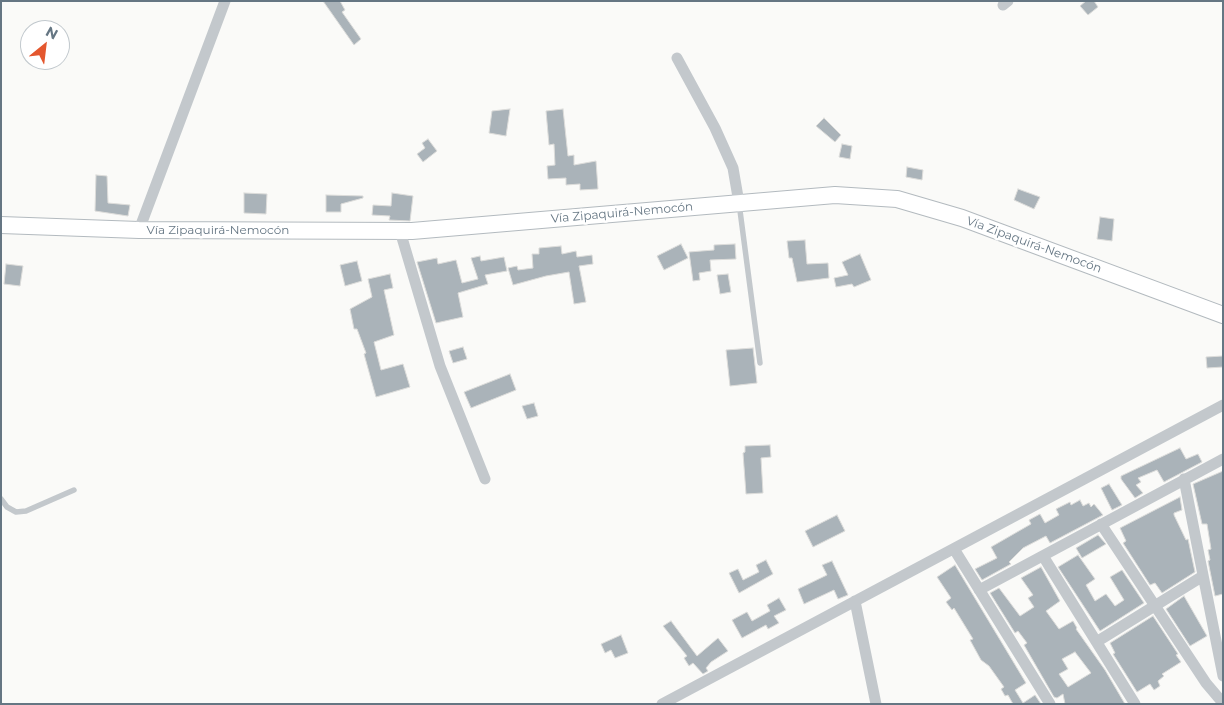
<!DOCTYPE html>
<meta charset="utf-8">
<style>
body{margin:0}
#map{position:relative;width:1224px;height:705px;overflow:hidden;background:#fafaf8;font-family:Montserrat,sans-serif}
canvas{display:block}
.frame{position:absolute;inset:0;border:2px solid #657683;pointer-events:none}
.north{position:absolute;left:20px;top:20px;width:50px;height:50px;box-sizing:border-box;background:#fff;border:1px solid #c1c8cd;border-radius:50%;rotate:29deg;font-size:14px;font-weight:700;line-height:20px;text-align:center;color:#657683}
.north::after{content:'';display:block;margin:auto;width:18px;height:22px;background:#e4572e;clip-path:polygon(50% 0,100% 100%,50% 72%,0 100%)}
</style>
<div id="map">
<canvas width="1224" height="705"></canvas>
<div class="frame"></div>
<div class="north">N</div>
</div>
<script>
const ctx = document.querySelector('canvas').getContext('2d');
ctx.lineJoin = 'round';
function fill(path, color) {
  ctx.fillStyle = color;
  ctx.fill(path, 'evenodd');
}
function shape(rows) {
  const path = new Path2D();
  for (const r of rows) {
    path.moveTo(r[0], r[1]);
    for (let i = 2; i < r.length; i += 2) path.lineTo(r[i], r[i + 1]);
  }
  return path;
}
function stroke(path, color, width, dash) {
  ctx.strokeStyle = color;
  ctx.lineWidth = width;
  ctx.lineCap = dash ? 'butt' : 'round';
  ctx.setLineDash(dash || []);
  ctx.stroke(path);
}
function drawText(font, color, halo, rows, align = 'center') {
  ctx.font = font + ' Montserrat,sans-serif';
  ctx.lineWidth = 5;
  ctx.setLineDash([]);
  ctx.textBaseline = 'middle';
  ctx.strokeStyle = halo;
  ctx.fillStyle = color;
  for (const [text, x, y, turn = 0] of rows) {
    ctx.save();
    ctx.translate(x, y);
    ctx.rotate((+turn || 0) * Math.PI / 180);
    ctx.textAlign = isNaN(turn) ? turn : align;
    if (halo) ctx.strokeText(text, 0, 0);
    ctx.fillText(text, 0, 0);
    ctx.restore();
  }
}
const building = shape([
 [323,1,340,1,345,10,342,12,361,39,354,45,323,1],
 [1086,1,1094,1,1098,7,1088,15,1080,6,1086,1],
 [510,109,506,136,489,133,492,111,510,109],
 [563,109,568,156,574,155,574,165,596,161,598,189,580,190,580,184,566,185,566,178,548,179,547,166,555,165,554,144,549,145,546,111,563,109],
 [824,118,841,135,835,142,816,126,824,118],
 [428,139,437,151,423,162,417,154,425,148,422,143,428,139],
 [842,144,852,146,850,159,839,157,842,144],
 [907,167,923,170,922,180,906,177,907,167],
 [96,175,107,176,108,203,130,205,128,216,95,211,96,175],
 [1018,189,1040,197,1034,209,1014,200,1018,189],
 [244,193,267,194,266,214,244,213,244,193],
 [392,193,413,196,410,221,389,220,390,216,372,215,373,205,391,206,392,193],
 [326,195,363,196,363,198,341,204,341,212,326,212,326,195],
 [1100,217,1114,219,1112,241,1097,239,1100,217],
 [805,240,807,264,828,263,829,278,797,282,792,258,789,258,787,241,805,240],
 [681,244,688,258,664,270,657,256,681,244],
 [735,244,736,259,710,260,711,271,699,273,700,280,693,281,689,252,714,250,714,245,735,244],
 [561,246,562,254,576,251,577,257,592,255,593,264,579,266,586,302,574,304,569,272,546,276,513,285,508,268,517,266,518,270,533,268,532,254,539,254,539,248,561,246],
 [860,254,871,280,854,287,852,284,836,287,834,278,848,275,842,262,860,254],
 [480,256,481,261,504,257,507,271,485,275,488,284,458,293,463,317,436,323,417,262,437,258,438,264,456,260,462,283,478,279,471,258,480,256],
 [357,261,362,281,345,286,340,265,357,261],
 [6,264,23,266,20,286,4,284,6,264],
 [390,274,393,288,384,290,394,335,374,342,381,370,403,364,410,387,376,397,364,354,366,353,357,329,354,329,350,309,372,297,368,279,390,274],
 [728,274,731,292,720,294,717,275,728,274],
 [463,347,467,359,453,363,449,351,463,347],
 [753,348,757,383,730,386,726,350,753,348],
 [1223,356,1223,367,1207,368,1206,357,1223,356],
 [510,374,516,390,471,408,464,392,510,374],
 [534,403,538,416,527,419,522,406,534,403],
 [770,445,771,457,761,458,763,493,746,494,743,453,745,452,745,446,770,445],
 [1180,448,1186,459,1198,454,1202,462,1164,482,1157,470,1138,478,1141,482,1136,485,1143,493,1135,498,1121,479,1121,476,1180,448],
 [1223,471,1223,594,1215,596,1208,561,1210,560,1208,550,1211,549,1207,524,1202,524,1193,484,1223,471],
 [1109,484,1122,505,1112,510,1101,488,1109,484],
 [1180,497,1182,510,1174,513,1174,515,1186,540,1188,539,1195,572,1162,593,1155,583,1150,585,1123,543,1126,541,1120,528,1180,497],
 [1080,500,1083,506,1089,503,1091,507,1094,504,1103,515,1050,543,1046,536,1023,548,1009,562,1011,564,982,580,975,569,997,558,991,547,1031,524,1029,520,1040,514,1045,523,1059,515,1056,509,1070,502,1071,505,1080,500],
 [837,515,845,531,813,547,805,531,837,515],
 [1098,535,1106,544,1082,558,1076,548,1098,535],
 [1078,555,1095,579,1086,585,1095,601,1106,594,1115,606,1124,600,1110,577,1122,570,1144,603,1100,631,1058,567,1078,555],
 [766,560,773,574,739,593,729,573,738,569,743,580,759,572,756,565,766,560],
 [832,561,848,595,838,599,834,590,804,604,798,589,827,575,822,565,832,561],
 [955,565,1026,683,1015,690,1023,703,1035,695,1041,704,1013,704,1008,695,1005,696,1001,689,1004,687,989,666,981,660,970,640,973,639,954,608,952,610,946,602,951,598,937,577,955,565],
 [1041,567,1060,601,1046,611,1059,629,1073,621,1077,628,1076,629,1105,670,1125,704,1065,704,1063,694,1057,698,1054,697,1024,645,1027,643,1018,631,1015,633,990,593,999,588,1020,616,1034,607,1028,598,1033,595,1021,578,1041,567],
 [1075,652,1091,673,1068,687,1059,674,1068,669,1062,659,1075,652],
 [1184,596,1207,636,1190,646,1166,609,1184,596],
 [779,598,786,610,774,616,779,623,768,629,766,625,742,638,732,620,747,612,752,621,770,611,767,605,779,598],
 [1153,616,1178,654,1176,655,1181,662,1162,674,1164,676,1158,681,1160,686,1154,690,1150,684,1137,692,1113,654,1115,653,1110,643,1153,616],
 [671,621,697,656,718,638,728,651,711,662,706,668,708,671,703,674,693,663,689,666,684,658,687,656,663,626,671,621],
 [621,635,628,653,615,658,611,650,605,653,601,644,621,635]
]);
const lane = shape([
 [739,203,760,363],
 [1,499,7,507,16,512,26,511,74,490]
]);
const street = shape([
 [1003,5,1008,1],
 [677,58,715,128,733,168,739,203],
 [139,230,225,1],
 [400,231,440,366,485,479],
 [1184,479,1223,676],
 [1101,524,1206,683,1223,703],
 [954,549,1050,704],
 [1043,556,1135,704],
 [979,590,1223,459],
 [855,601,876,704],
 [1098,641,1203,576],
 [662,704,1223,405]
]);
const secondary = shape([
 [1,225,139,230,412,231,835,195,897,199,962,218,1223,315]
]);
const streetNames = [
 ["Vía Zipaquirá-Nemocón",622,213,-5],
 ["Vía Zipaquirá-Nemocón",218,230],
 ["Vía Zipaquirá-Nemocón",1034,245,20]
];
fill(building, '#aab3b9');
stroke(building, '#dcdcda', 1);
stroke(secondary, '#b3babf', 18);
stroke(lane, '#c3c8cc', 5.5);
stroke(street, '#c3c8cc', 11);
stroke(secondary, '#fff', 16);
drawText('12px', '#657683', '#fff', streetNames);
</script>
